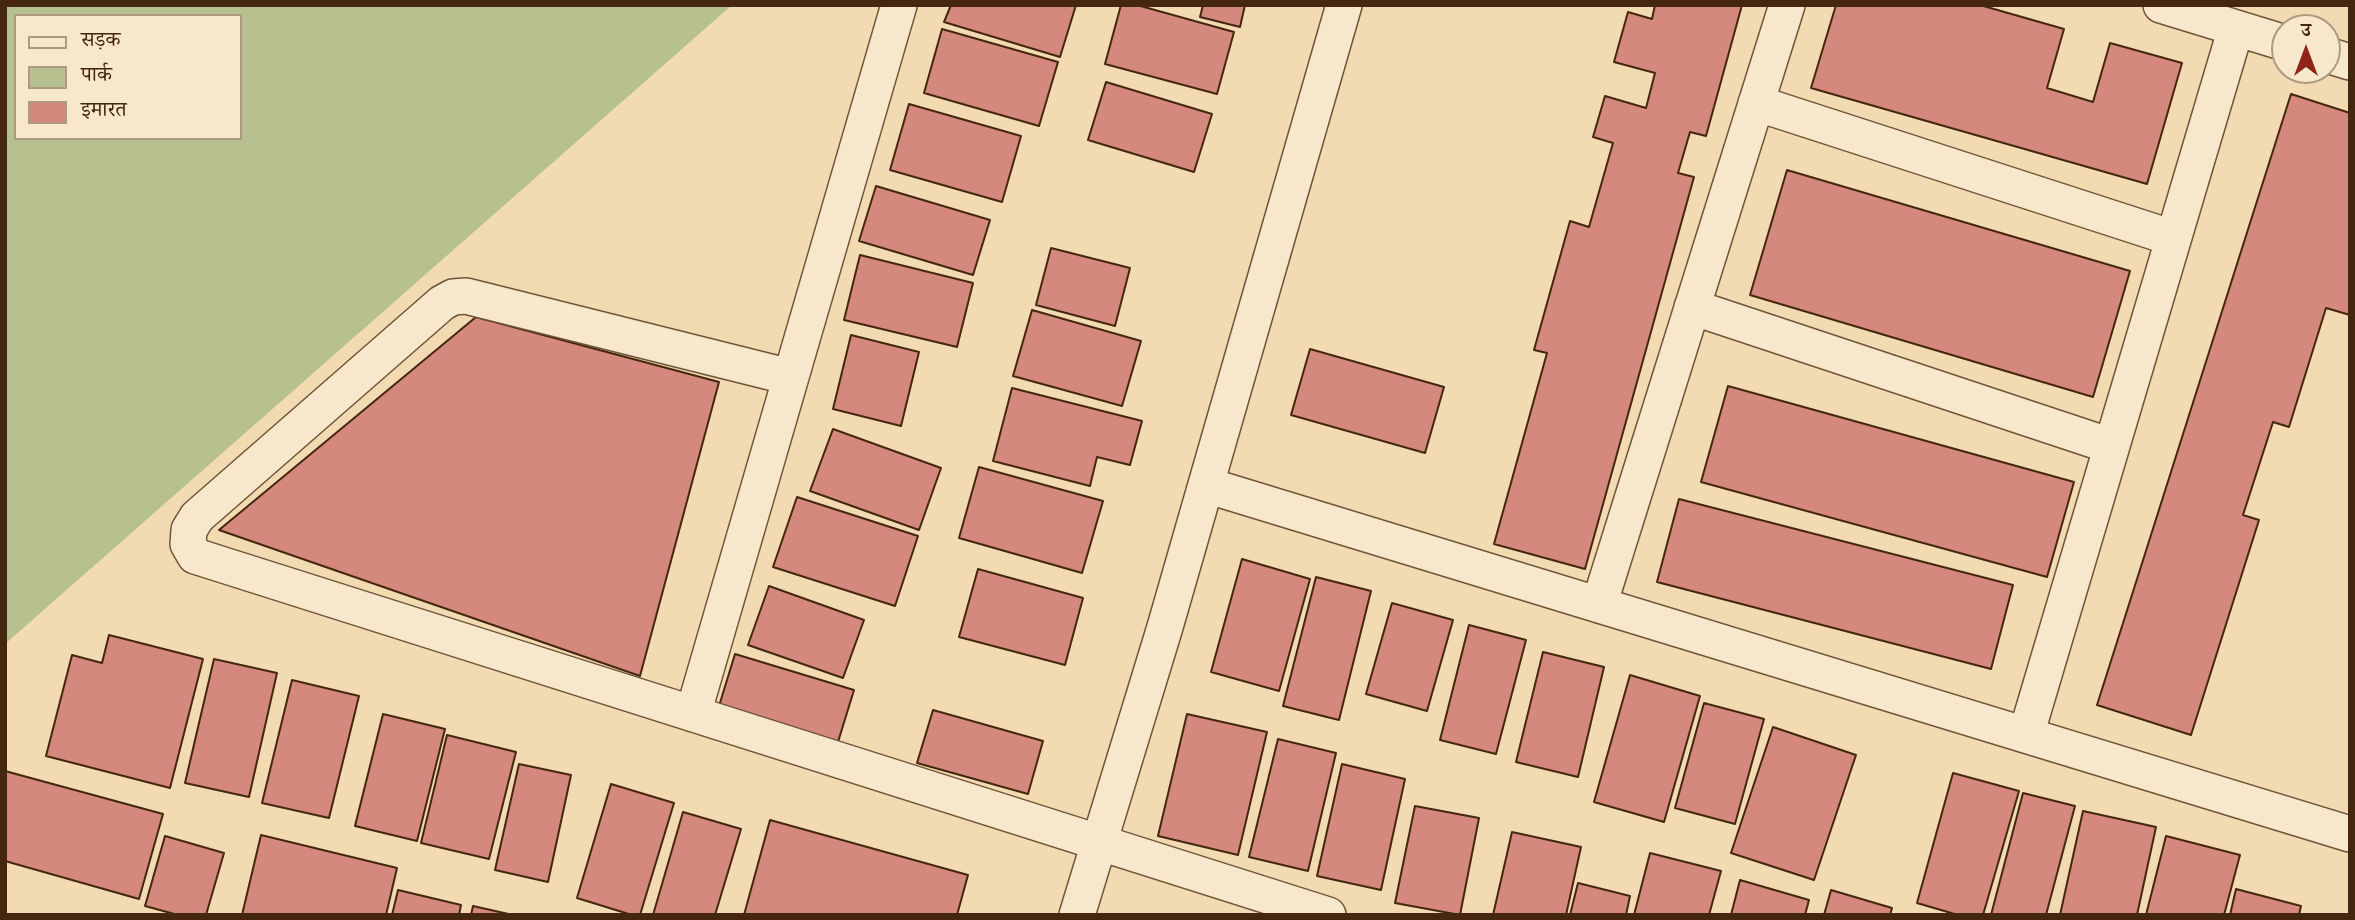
<!DOCTYPE html>
<meta charset="utf-8">
<style>
body{margin:0}
#map{position:relative;width:2355px;height:920px;overflow:hidden;background:#f2dab2;font-family:"Libre Caslon Text","Noto Serif Devanagari",serif}
canvas{display:block}
.frame{position:absolute;inset:0;border:7px solid #44270e;pointer-events:none}
.legend{position:absolute;left:14px;top:14px;width:228px;height:126px;box-sizing:border-box;background:#f7e7cd;border:2px solid #af9a81;margin:0;padding:9px 12px;list-style:none;font-size:21px;color:#44270e}
.legend li{display:flex;align-items:center;gap:14px;height:35px}
.legend b{width:35px;border:2px solid #af9a81}
.north{position:absolute;left:2271px;top:14px;width:70px;height:70px;box-sizing:border-box;background:#f7e7cd;border:2px solid #af9a81;border-radius:50%;rotate:0deg;font-size:19px;font-weight:700;line-height:28px;text-align:center;color:#44270e}
.north::after{content:'';display:block;margin:auto;width:24px;height:32px;background:#8f2418;clip-path:polygon(50% 0,100% 100%,50% 72%,0 100%)}
</style>
<div id="map">
<canvas width="2355" height="920"></canvas>
<div class="frame"></div>
<ul class="legend">
<li><b style="height:9px;background:#f7e7cd"></b>सड़क</li>
<li><b style="height:19px;background:#b7c08f"></b>पार्क</li>
<li><b style="height:19px;background:#d4887e"></b>इमारत</li>
</ul>
<div class="north">उ</div>
</div>
<script>
const ctx = document.querySelector('canvas').getContext('2d');
ctx.lineJoin = 'round';
function fill(path, color) {
  ctx.fillStyle = color;
  ctx.fill(path, 'evenodd');
}
function shape(rows) {
  const path = new Path2D();
  for (const r of rows) {
    path.moveTo(r[0], r[1]);
    for (let i = 2; i < r.length; i += 2) path.lineTo(r[i], r[i + 1]);
  }
  return path;
}
function stroke(path, color, width, dash) {
  ctx.strokeStyle = color;
  ctx.lineWidth = width;
  ctx.lineCap = dash ? 'butt' : 'round';
  ctx.setLineDash(dash || []);
  ctx.stroke(path);
}
const green = shape([
 [5,5,732,5,5,644],
 [16,16,240,16,240,138,16,138]
]);
const building = shape([
 [951,5,1076,5,1060,57,944,22,951,5],
 [1121,5,1137,5,1234,32,1217,94,1105,64,1121,5],
 [1203,5,1245,5,1240,27,1200,17,1203,5],
 [1655,5,1742,5,1706,136,1690,132,1678,173,1694,177,1585,569,1494,544,1547,353,1534,350,1570,221,1589,227,1613,143,1593,137,1605,96,1646,108,1655,73,1614,62,1628,12,1652,19,1655,5],
 [1836,5,1980,5,2064,29,2047,88,2093,102,2110,43,2182,63,2147,184,1811,88,1836,5],
 [942,29,1058,62,1039,126,924,93,942,29],
 [1106,82,1212,114,1194,172,1088,140,1106,82],
 [2291,94,2350,113,2350,315,2326,308,2289,427,2273,422,2243,515,2259,520,2191,735,2097,705,2291,94],
 [909,104,1021,136,1002,202,890,170,909,104],
 [1787,170,2130,271,2093,397,1750,295,1787,170],
 [876,186,990,220,973,275,859,241,876,186],
 [1051,248,1130,268,1115,326,1036,305,1051,248],
 [860,255,973,283,957,347,844,320,860,255],
 [1032,310,1141,341,1122,406,1013,376,1032,310],
 [476,317,719,382,640,676,219,530,476,317],
 [851,335,919,352,901,426,833,409,851,335],
 [1310,349,1444,387,1425,453,1291,415,1310,349],
 [1728,386,2074,482,2047,577,1701,482,1728,386],
 [1012,388,1142,421,1130,465,1097,457,1090,486,993,461,1012,388],
 [833,429,941,468,919,530,810,491,833,429],
 [979,467,1103,501,1082,573,959,538,979,467],
 [797,497,918,536,895,606,773,567,797,497],
 [1679,499,2013,585,1991,669,1657,582,1679,499],
 [1242,559,1310,579,1279,691,1211,672,1242,559],
 [978,569,1083,598,1065,665,959,637,978,569],
 [1316,577,1371,591,1339,720,1283,706,1316,577],
 [769,586,864,620,843,678,748,645,769,586],
 [1392,603,1453,620,1427,711,1366,694,1392,603],
 [1469,625,1526,640,1496,754,1440,740,1469,625],
 [109,635,203,659,170,788,46,756,72,655,102,663,109,635],
 [1543,652,1604,667,1578,777,1516,762,1543,652],
 [735,654,854,690,838,742,719,706,735,654],
 [214,659,277,673,249,797,185,783,214,659],
 [1630,675,1700,696,1664,822,1594,802,1630,675],
 [292,680,359,696,329,818,262,803,292,680],
 [1704,703,1764,719,1735,824,1675,808,1704,703],
 [933,710,1043,741,1028,794,917,763,933,710],
 [383,714,445,729,417,841,355,826,383,714],
 [1187,714,1267,732,1238,855,1158,836,1187,714],
 [1773,727,1856,755,1814,880,1731,853,1773,727],
 [447,735,516,752,489,859,421,843,447,735],
 [1278,739,1336,753,1308,871,1249,857,1278,739],
 [519,764,571,775,548,882,495,870,519,764],
 [1342,764,1405,779,1381,890,1317,876,1342,764],
 [5,771,163,814,139,899,5,861,5,771],
 [1953,773,2019,791,1983,915,1958,915,1917,903,1953,773],
 [611,784,674,803,640,915,632,915,577,898,611,784],
 [2023,793,2075,806,2046,915,1991,915,2023,793],
 [1415,806,1479,818,1460,915,1395,903,1415,806],
 [2083,811,2156,827,2137,915,2060,915,2083,811],
 [683,812,741,829,715,915,653,915,683,812],
 [770,820,968,875,957,915,744,915,770,820],
 [1512,832,1581,847,1566,915,1493,915,1512,832],
 [261,835,397,868,386,915,242,915,261,835],
 [165,836,224,853,206,915,178,915,145,906,165,836],
 [2166,836,2240,855,2224,915,2146,915,2166,836],
 [1650,853,1721,871,1709,915,1634,915,1650,853],
 [1740,880,1809,900,1805,915,1731,915,1740,880],
 [1578,883,1630,896,1626,915,1570,915,1578,883],
 [2236,889,2301,906,2299,915,2230,915,2236,889],
 [398,890,461,905,459,915,392,915,398,890],
 [1831,890,1892,908,1890,915,1824,915,1831,890],
 [473,906,513,915,471,915,473,906]
]);
const minor = shape([
 [2161,5,2285,43],
 [2327,55,2350,62],
 [1756,103,2173,238],
 [1692,307,2111,446],
 [790,377,466,296,453,297,442,303,197,517,189,530,188,544,195,556,1328,915],
 [1206,485,2350,834],
 [1599,605,1787,5],
 [693,714,899,5],
 [2026,735,2236,28],
 [1077,915,1165,627,1344,5]
]);
fill(green, '#b7c08f');
fill(building, '#d4887e');
stroke(building, '#44270e', 2);
stroke(minor, '#705437', 38);
stroke(minor, '#f7e7cd', 35);
</script>
